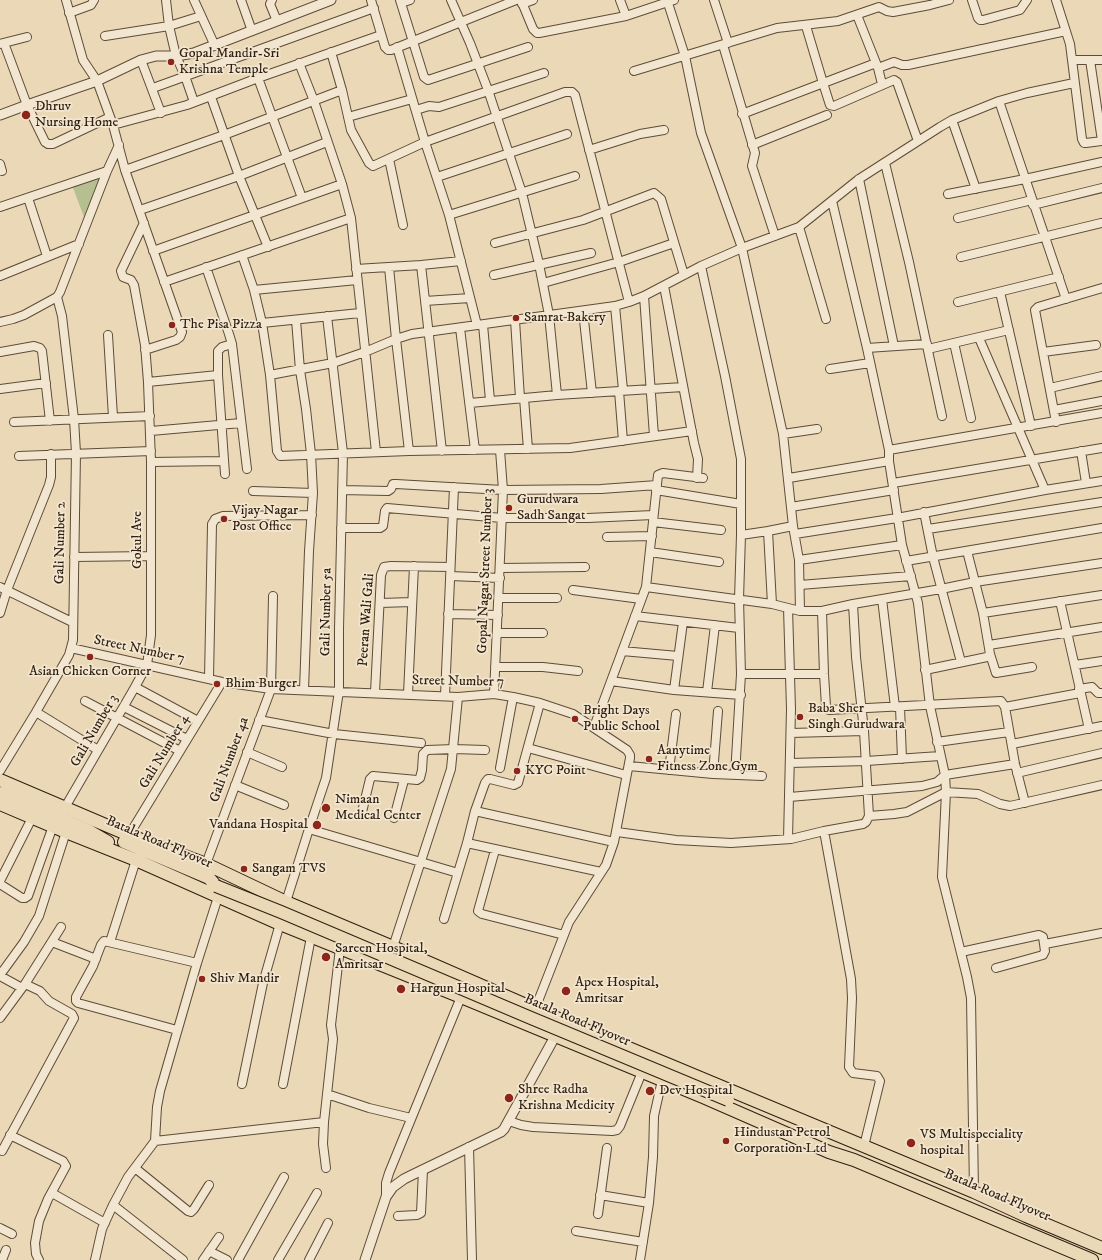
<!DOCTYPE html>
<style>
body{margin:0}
canvas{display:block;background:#ebd8b6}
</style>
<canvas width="1102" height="1260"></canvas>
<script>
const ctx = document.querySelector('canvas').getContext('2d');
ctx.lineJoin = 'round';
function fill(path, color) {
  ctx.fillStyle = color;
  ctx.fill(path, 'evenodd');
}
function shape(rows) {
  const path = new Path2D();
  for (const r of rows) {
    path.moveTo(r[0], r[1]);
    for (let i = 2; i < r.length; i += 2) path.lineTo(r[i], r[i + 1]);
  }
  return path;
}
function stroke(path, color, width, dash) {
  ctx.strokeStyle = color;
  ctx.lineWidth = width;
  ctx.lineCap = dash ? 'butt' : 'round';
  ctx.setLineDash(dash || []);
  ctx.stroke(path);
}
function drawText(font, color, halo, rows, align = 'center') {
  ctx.font = font + ' "IM FELL DW Pica",serif';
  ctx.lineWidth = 3.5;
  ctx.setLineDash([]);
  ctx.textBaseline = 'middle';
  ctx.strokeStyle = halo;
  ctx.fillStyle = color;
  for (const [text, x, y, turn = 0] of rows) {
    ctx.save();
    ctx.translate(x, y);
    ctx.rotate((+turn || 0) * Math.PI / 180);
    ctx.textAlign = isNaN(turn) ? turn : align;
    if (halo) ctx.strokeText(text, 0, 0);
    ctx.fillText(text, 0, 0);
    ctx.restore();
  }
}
const green = shape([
 [101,176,84,217,72,185]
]);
const minor = shape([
 [66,0,83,60,97,81,113,125,125,170,182,332,180,337,176,340,145,350],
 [166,0,169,26,176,56,185,76,194,102],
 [194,0,215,46],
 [241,0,252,31],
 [272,0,270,4,277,21],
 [371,0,385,47,388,50,391,50,516,0],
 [400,0,424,77,428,80,528,47],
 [451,0,470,43,488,90,522,193,539,264,549,315,557,395],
 [521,0,533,29,537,33,539,33,626,16,674,0],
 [620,0,626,16],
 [667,0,685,56,701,133,742,248,783,434,793,526,799,560,800,611],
 [714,0,728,43],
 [972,0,978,18,980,20,983,20,1020,10,1027,0],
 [1056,0,1070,44,1082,139,1084,143,1086,143,1102,141,1090,60],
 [401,3,410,0],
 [522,4,533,0],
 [69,13,91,5,94,0],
 [857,15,878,68,882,84],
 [806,26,823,83,830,105,834,106,894,80,897,82,918,141],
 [105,36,169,26,201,16],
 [4,43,27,105,45,142,48,144,53,144,110,117],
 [0,44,27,37],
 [723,45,755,153,752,166,775,236],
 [397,47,425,142,449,215,477,325],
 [331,52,342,90,351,130,369,163,373,166,425,142,565,92,572,92,575,95,629,302],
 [141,60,161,113],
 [1073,60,1102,60],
 [299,63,314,101,342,184,351,218,376,452],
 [878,68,894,62,902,65,908,65,1066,31],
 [634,71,777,28,838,21,879,7,887,11,893,12,930,5,949,0],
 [258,78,302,198],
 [153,88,374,8],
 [211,97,239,176,268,247],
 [999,101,1066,299],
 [416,110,429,106,439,107,544,73],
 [742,114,876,63],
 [348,117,412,99],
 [952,120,976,189],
 [113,125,187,105,258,78,381,35],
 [752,145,827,115],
 [589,150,640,134,664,130],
 [389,159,403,225],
 [885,163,909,262,942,416],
 [0,164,2,171],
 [125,170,224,135,342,90],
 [437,177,567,134],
 [859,179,894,346],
 [948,194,1025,179,1102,162],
 [28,198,47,256],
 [832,201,867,348,889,450,889,461,902,545,918,603,930,706,945,775,946,792,942,877,967,977,971,998,974,1192],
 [1033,205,1102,188],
 [0,207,107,171],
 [140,210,239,176,327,142],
 [449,215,575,176],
 [958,218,1032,200],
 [799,227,826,319],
 [495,243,583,220,654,193,661,199,684,275],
 [153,251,342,184],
 [242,255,254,290,262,323,270,375,277,451,280,456,409,451,570,448,692,431],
 [961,257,1101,223],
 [421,265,442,451],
 [701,266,725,376,741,459,741,535,739,599,741,674,735,775],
 [206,267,229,334,232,344,247,469],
 [389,267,396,339,409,451],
 [356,269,421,265,461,261],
 [494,275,591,253],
 [0,276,79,244],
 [164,282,351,218],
 [543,283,619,262,674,243],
 [664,286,694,443,698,459,697,478],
 [254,290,357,280],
 [1000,292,1031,426],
 [644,296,654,436],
 [425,301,470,298],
 [958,302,1059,277],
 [615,306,623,390],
 [583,311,592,393],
 [296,320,300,370,306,409,311,454,313,493,309,551,304,690],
 [515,320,520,398],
 [0,322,13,319,24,315,57,297,60,292,107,171,119,145],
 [262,323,360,313],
 [483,325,490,400],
 [460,328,475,450],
 [108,335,113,417],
 [979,338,1045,490,1102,481],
 [954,343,971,418],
 [867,348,927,344],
 [928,349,1009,330],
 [0,352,34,346,40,348,42,351,50,421],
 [1043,352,1096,345],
 [830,369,870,363],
 [270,375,333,363,365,352,396,339,412,334,615,306,629,302,644,296,701,266,742,248,799,227,859,179,940,127,952,120,999,101,1027,93,1074,83],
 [148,382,218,375],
 [1050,388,1102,376],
 [0,389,46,383],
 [619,391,623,441],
 [524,398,528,449],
 [470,403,557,395,683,387],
 [1054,410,1102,401],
 [14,422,150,416],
 [1056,422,1035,310,1038,307,1102,288],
 [151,431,241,423],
 [783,434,817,429],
 [889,450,1102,413],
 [1081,451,1086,483],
 [19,456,151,451],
 [151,462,224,461],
 [225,474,218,375,218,351,222,347,232,344],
 [789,478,889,461],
 [893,483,1102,448],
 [342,490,388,491,391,489,393,484,396,484,503,490,601,489,657,485],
 [656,490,741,504],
 [253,491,313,493],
 [791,507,894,490],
 [924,512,933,557,961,662],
 [653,522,721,530],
 [341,528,380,528,383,526,385,511,387,508,502,518,588,518,653,515],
 [928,529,1102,502],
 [768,531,793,526],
 [795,534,897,518,1045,490],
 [741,535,768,531,772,604],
 [607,537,652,536],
 [650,552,719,562],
 [74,557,151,556],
 [799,560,902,545],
 [906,561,1102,528],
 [501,568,585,567],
 [450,576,500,578],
 [800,585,911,576],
 [0,587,72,622],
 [646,587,772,604,800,611,822,611,824,674,826,706,829,710,1001,701,1005,707,1015,764,1025,803],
 [573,590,641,599],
 [499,598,557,598],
 [882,599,895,707],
 [1060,601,1089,729],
 [380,603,412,602],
 [822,611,853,604,941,589,975,582,1102,563],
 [0,613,7,590,49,485,51,477,51,454],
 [983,613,1102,595],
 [448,614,498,615],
 [635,616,739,628],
 [497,633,543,633],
 [989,645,1102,627],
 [71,648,222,682,271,689,458,697,494,694,513,697,540,703,573,714,627,750,630,755,630,758,614,842,606,865,569,922,535,1009],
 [622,651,678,656],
 [990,654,996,673,1032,667],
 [1075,665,1102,661],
 [495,667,543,667,578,671],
 [925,670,987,657,990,654,983,613,967,551],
 [741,674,824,674],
 [209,678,212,524,214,521,215,519,223,516,312,515],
 [611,681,674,690,741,695],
 [135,687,198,721],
 [1079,689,1092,687,1098,693,1102,693],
 [674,690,683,622],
 [375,692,381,575,384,567,391,566,450,567],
 [707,692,715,625],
 [408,694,414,566],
 [494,694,503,490,500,450],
 [445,696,454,487],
 [85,701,180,751],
 [124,707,187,739],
 [900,707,902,759],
 [1005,707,1080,693],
 [36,712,98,750],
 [259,720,334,734,421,743],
 [594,727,646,587,658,475,663,473,703,478],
 [791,733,864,731],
 [937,742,1009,732],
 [1012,744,1102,726],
 [528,748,626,775],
 [247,752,282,767],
 [790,763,866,761,940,756],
 [629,766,713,774,762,776],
 [500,768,513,697],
 [669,770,676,714],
 [0,771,36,712,69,655,73,640,76,453,74,419,62,316,57,297],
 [1017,773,1102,753],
 [713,774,718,711],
 [235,785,284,805],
 [789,797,922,786,937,782,945,775,1015,764],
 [64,809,135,687,147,665,151,635,151,462,148,382,145,345,134,285,131,280,123,277,121,271,144,223],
 [475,811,614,842],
 [362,812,370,779,373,776,417,780,420,778,422,770,423,754,427,750,454,749,485,750],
 [869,816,894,814,907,812,946,792,978,794,1000,804,1010,806,1102,785],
 [394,818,404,780],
 [309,829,458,873],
 [824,831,851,979,852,998,849,1067,853,1073,877,1076,880,1081,864,1146],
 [617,832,676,840,731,843,791,839,824,831,863,824,866,822,869,816,864,731,856,657,853,604],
 [129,835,222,682],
 [788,839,791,709,788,608],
 [467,843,601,872],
 [495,850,478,911,482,914,564,935],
 [206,864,271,689,273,596],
 [0,881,32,818],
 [0,884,22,898,25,898,28,896,53,826],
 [285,905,309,829,326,778,339,691,339,629,343,453,327,316],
 [444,919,467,843,475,811,485,783,488,779,490,779,514,785,518,783,540,703],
 [52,942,96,959],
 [110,942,136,860],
 [1045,944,1102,933],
 [393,947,451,769,458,697],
 [961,952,1039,935,1043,937,1045,951,1043,955,996,968],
 [0,975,24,942,39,916,66,832],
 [0,976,22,988],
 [0,1018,25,984,61,927],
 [177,1030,78,1003,76,1001,76,997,93,966,101,945,104,941,197,963],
 [242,1084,263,983,281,920],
 [283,1084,311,937],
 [327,1094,369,1108,411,1118],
 [509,1121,521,1125,533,1127,612,1131,617,1130,620,1126,642,1072],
 [324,1122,323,1144,326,1168],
 [10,1135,63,1161,66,1166,48,1199,39,1221,35,1243,36,1254,39,1260],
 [155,1141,324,1122,333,1039,331,1025,340,948],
 [469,1147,472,1260],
 [2,1151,74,1018,72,1014,49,1001,40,991,25,984],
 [135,1168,188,1211,191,1212,194,1209,209,1185],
 [52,1193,105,1223],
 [600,1195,649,1203],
 [386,1197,386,1183,389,1173,461,997],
 [113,1205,183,1260],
 [598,1214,607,1148],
 [398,1216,417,1215,421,1213,423,1170],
 [0,1228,12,1234],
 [576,1231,643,1242],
 [209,1251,227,1260],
 [2,1260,6,1250],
 [95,1260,102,1229,113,1205,128,1177,155,1141,157,1107,160,1091,197,963,218,897],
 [203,1260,219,1237],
 [238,1260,284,1177],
 [278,1260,317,1193],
 [309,1260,328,1223],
 [640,1260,649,1203,653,1157,654,1116,662,1080]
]);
const tertiary = shape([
 [0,115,27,105,97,81,141,60,156,56,176,56,194,53,331,0],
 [365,1260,386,1197,393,1187,404,1179,412,1175,501,1132,504,1129,558,1031]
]);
const primary = shape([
 [0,780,129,835,206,864,286,902,393,947,535,1009,974,1192,1026,1216,1102,1248],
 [0,793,89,831,108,842],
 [0,804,66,832,136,860,280,924,461,997,703,1097,829,1152,854,1160,1092,1260],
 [124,842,209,878,216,886]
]);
const primaryBridge = shape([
 [216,886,281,912,531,1018,728,1100]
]);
const markers = [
 [171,62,4,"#8f2418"],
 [26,115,5,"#8f2418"],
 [516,318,4,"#8f2418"],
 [172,325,4,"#8f2418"],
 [509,508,4,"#8f2418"],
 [224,519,4,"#8f2418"],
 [90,657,4,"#8f2418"],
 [217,684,4,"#8f2418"],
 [800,717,4,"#8f2418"],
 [575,719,4,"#8f2418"],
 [649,759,4,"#8f2418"],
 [517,771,4,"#8f2418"],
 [326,808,5,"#8f2418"],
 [317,825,5,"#8f2418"],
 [244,869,4,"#8f2418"],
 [326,957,5,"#8f2418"],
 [202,979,4,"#8f2418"],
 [401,989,5,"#8f2418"],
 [566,991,5,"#8f2418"],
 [650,1091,5,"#8f2418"],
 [509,1098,5,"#8f2418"],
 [726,1141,4,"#8f2418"],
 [911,1143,5,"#8f2418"]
];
const poiNames = [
 ["Gopal Mandir-Sri",179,54],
 ["Krishna Temple",179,70],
 ["Dhruv",35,107],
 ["Nursing Home",35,123],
 ["Samrat Bakery",524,318],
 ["The Pisa Pizza",180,325],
 ["Gurudwara",517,500],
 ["Sadh Sangat",517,516],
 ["Vijay Nagar",232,511],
 ["Post Office",232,527],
 ["Asian Chicken Corner",90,672,"center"],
 ["Bhim Burger",225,684],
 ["Baba Sher",808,709],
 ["Singh Gurudwara",808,725],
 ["Bright Days",583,711],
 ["Public School",583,727],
 ["Aanytime",657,751],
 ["Fitness Zone Gym",657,767],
 ["KYC Point",525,771],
 ["Nimaan",335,800],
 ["Medical Center",335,816],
 ["Vandana Hospital",308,825,"right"],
 ["Sangam TVS",252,869],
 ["Sareen Hospital,",335,949],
 ["Amritsar",335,965],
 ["Shiv Mandir",210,979],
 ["Apex Hospital,",575,983],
 ["Amritsar",575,999],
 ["Hargun Hospital",410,989],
 ["Shree Radha",518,1090],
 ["Krishna Medicity",518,1106],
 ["Dev Hospital",659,1091],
 ["Hindustan Petrol",734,1133],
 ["Corporation Ltd",734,1149],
 ["VS Multispeciality",920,1135],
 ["hospital",920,1151]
];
const streetNames = [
 ["Gokul Ave",138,540,-90],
 ["Gali Number 2",61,543,-89],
 ["Gopal Nagar Street Number 3",486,571,-88],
 ["Gali Number 5a",327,612,-89],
 ["Peeran Wali Gali",367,620,-86],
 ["Street Number 7",139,650,12],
 ["Street Number 7",458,682,1],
 ["Gali Number 3",95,731,-60],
 ["Gali Number 4",165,752,-59],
 ["Gali Number 4a",230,760,-70],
 ["Batala Road Flyover",159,843,23],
 ["Batala Road Flyover",577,1021,23],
 ["Batala Road Flyover",997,1196,23]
];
fill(green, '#b5bf90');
stroke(minor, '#5d4c39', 10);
stroke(tertiary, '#5d4c39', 11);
stroke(primary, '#2e1e0f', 14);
stroke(minor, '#f2e6d0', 8);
stroke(tertiary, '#f2e6d0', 9);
stroke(primary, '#ebd8b6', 12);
stroke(primaryBridge, '#2e1e0f', 14, []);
stroke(primaryBridge, '#ebd8b6', 12);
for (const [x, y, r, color] of markers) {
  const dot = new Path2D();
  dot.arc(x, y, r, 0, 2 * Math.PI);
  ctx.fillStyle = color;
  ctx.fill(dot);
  stroke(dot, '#f2e6d0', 1.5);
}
drawText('14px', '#2e1e0f', '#f2e6d0', poiNames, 'left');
drawText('14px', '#2e1e0f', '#f2e6d0', streetNames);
</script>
